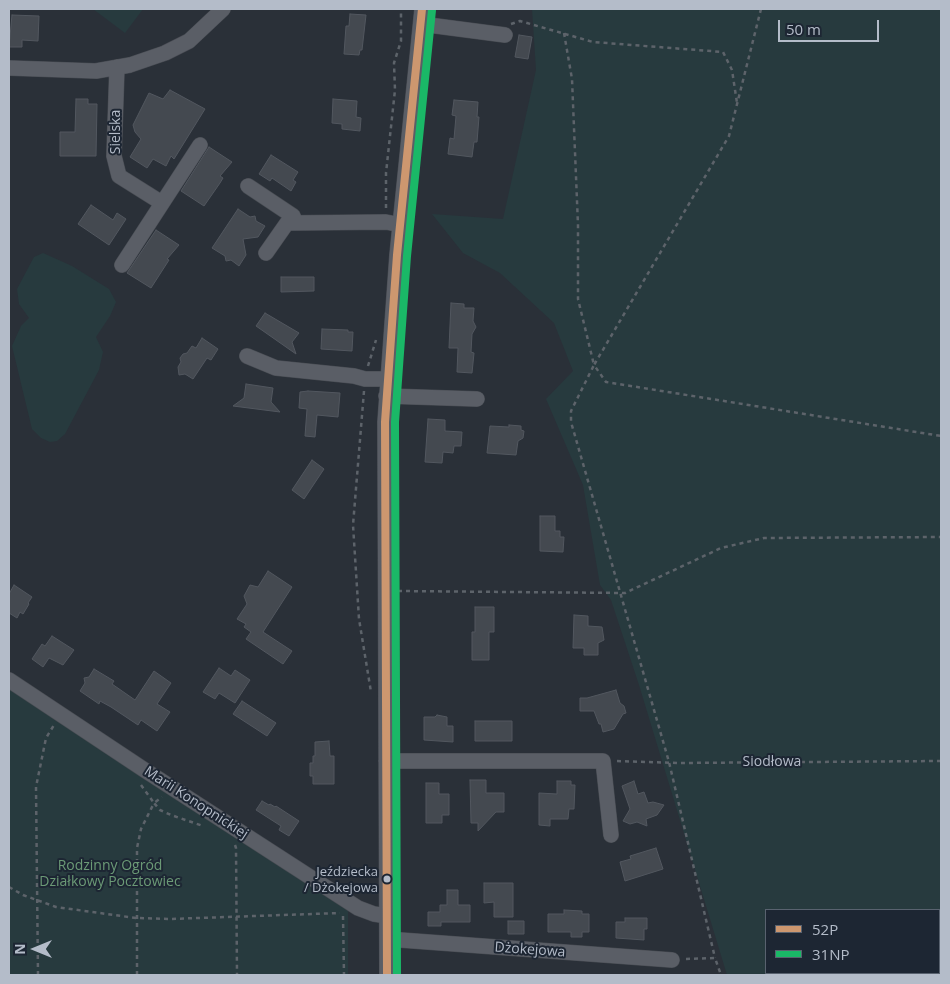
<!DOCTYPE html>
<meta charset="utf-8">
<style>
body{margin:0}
#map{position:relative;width:950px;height:984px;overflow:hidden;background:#2a3038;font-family:"Open Sans",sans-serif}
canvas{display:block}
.frame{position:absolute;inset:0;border:10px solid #b4bcc9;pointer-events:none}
.legend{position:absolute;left:765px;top:909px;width:175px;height:65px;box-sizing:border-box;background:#1d2633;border:1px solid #59626f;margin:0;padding:6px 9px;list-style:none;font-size:15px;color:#b4bcc9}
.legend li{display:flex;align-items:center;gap:10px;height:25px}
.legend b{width:25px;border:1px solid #59626f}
.north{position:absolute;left:10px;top:924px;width:50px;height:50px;-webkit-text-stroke:4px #1d2633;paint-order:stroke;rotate:270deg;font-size:14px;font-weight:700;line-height:20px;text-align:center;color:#b4bcc9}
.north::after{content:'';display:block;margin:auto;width:18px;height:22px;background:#b4bcc9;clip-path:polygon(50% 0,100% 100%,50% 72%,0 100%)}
.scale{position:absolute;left:778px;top:20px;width:101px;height:22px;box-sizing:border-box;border:2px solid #b4bcc9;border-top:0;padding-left:6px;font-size:15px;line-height:18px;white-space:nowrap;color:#b4bcc9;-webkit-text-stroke:4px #1d2633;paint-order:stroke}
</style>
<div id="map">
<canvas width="950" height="984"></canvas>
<div class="frame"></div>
<ul class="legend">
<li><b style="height:6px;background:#cd976f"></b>52P</li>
<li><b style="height:6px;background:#1ab867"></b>31NP</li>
</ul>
<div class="north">N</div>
<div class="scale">50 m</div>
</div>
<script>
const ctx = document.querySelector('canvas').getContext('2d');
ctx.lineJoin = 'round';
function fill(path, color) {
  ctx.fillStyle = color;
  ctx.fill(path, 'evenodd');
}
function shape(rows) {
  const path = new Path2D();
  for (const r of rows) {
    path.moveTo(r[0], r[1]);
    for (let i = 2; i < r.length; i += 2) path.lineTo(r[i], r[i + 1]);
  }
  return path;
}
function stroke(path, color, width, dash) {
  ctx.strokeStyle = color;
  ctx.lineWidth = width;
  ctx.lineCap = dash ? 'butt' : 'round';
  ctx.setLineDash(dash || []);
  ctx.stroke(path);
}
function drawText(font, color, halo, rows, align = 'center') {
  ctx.font = font + ' "Open Sans",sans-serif';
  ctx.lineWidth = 4;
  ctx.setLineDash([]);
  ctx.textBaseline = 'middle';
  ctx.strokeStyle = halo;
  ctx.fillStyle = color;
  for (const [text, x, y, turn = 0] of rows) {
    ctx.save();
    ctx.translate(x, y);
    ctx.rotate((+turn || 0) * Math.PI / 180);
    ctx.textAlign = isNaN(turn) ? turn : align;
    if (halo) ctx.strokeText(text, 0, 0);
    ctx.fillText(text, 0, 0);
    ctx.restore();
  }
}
const green = shape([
 [93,9,143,9,125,33],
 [532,9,941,9,941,975,727,975,639,685,611,600,600,585,583,485,546,399,573,371,554,323,500,273,463,253,432,214,503,219,536,70],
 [939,910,939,973,766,973,766,910],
 [43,253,72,266,109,289,116,302,110,316,96,337,103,352,99,370,65,434,57,441,50,442,41,438,32,429,12,346,21,326,29,318,19,304,17,289,34,257],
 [9,687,348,907,348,975,9,975]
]);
const building = shape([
 [350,14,366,15,362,50,360,50,359,55,344,54,346,26,349,26,350,14],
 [12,15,39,16,38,41,22,40,22,47,9,47,12,15],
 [519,35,532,37,528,59,515,57,519,35],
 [170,90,205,109,174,159,171,156,166,166,153,159,147,168,130,157,141,139,135,132,133,125,149,93,163,99,170,90],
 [76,99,88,99,88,104,97,104,96,156,60,156,60,132,75,132,76,99],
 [333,99,357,101,356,117,361,118,360,131,342,129,342,124,332,123,333,99],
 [454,100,478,102,477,117,479,117,477,142,474,142,472,157,448,154,450,138,454,139,456,116,452,115,454,100],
 [209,147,232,162,220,176,223,178,220,183,204,206,181,191,209,147],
 [271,155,298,172,293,180,296,182,291,191,272,178,270,181,259,174,271,155],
 [91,205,113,220,117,213,126,219,109,245,78,224,91,205],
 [238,209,250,217,255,216,256,221,265,226,258,237,243,239,246,255,239,266,231,260,226,261,225,256,212,248,238,209],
 [156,230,179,245,167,259,169,260,151,288,127,273,156,230],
 [281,277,314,277,314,291,281,292,281,277],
 [451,303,464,304,464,308,474,308,473,321,476,327,472,334,471,352,474,353,472,373,457,372,458,348,449,348,451,303],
 [265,313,299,333,292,342,296,354,256,326,265,313],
 [322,329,348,330,348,332,353,332,352,351,321,349,322,329],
 [202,338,218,349,211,360,207,358,193,379,185,374,179,375,178,367,181,362,180,358,183,354,187,353,192,346,196,348,202,338],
 [246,384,273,388,271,402,280,412,233,406,244,398,246,384],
 [308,391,340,393,338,417,317,415,315,437,305,436,307,409,299,408,300,392,308,391],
 [428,419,445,420,445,431,462,432,461,446,454,446,453,453,443,452,442,463,425,462,428,419],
 [509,425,521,426,521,430,524,431,523,438,518,441,516,455,487,453,490,426,509,427,509,425],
 [312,460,324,469,304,499,292,490,312,460],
 [540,516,555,516,555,531,560,531,560,537,564,537,563,552,540,551,540,516],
 [268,571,292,587,263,632,292,651,283,664,246,639,251,632,244,627,246,624,237,619,247,604,244,596,250,585,258,587,268,571],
 [14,585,32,597,28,603,29,604,23,614,20,612,17,618,9,613,9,594,14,585],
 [475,607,494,607,494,632,489,632,489,660,472,660,472,632,475,632,475,607],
 [574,615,588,616,588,626,602,627,604,640,598,643,598,655,584,655,584,648,573,648,574,615],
 [52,636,74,650,63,665,49,658,43,667,32,659,42,644,45,646,52,636],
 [219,668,231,676,235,670,250,680,235,703,219,693,215,699,203,692,219,668],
 [94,669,114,681,112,684,135,700,154,671,171,683,157,704,170,712,157,731,141,720,138,725,111,707,100,701,99,704,80,691,85,683,84,678,89,677,94,669],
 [616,690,620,703,624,706,626,713,623,714,614,729,603,732,601,724,599,724,594,711,580,711,580,698,587,698,616,690],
 [242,701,276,723,267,736,233,714,242,701],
 [437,715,447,717,447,726,453,726,453,742,424,740,424,717,435,717,437,715],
 [475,721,512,721,512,741,475,741,475,721],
 [329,741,330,756,334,756,334,784,313,784,313,776,310,776,310,763,313,763,313,756,315,756,315,742,329,741],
 [470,780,486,780,486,793,504,793,504,812,496,812,478,831,478,823,471,823,470,780],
 [557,781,571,781,571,785,575,785,574,809,569,809,568,819,550,819,550,826,539,825,539,793,557,794,557,781],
 [634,781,638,794,644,792,648,803,653,802,664,805,657,815,646,819,647,826,637,822,630,824,623,821,630,809,622,786,634,781],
 [426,783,439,783,439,794,449,794,449,815,442,815,442,823,426,823,426,783],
 [262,801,269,805,270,804,275,807,276,806,299,821,289,836,279,830,281,826,256,810,262,801],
 [656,848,663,869,625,881,620,862,631,859,630,856,656,848],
 [484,883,513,883,513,917,494,917,494,902,484,903,484,883],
 [447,890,458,890,458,905,470,905,470,922,441,922,441,926,428,926,428,912,440,912,440,905,447,905,447,890],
 [564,910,582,911,582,914,589,914,589,932,582,932,582,937,571,937,571,932,548,932,548,914,564,914,564,910],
 [625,918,647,918,647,929,644,929,644,940,616,938,616,922,625,922,625,918],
 [508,921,524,921,524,934,508,934,508,921]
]);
const path = shape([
 [761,9,729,136,594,365,606,382,941,436],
 [511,24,520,21,593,42,723,52,732,70,737,103],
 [564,33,572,79,578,225,578,299,594,365,571,411,571,422,669,762,715,958],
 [386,208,386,173,395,90,394,63,401,41,401,9],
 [368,366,376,340],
 [364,391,353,525,359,619,371,692],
 [398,591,625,593,721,548,764,538,941,537],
 [617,761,678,763,941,761],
 [141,785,154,803,162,797],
 [235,845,236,848,237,975],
 [9,887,23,895,56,907,136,918,170,919,340,913],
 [343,916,344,975],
 [686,959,715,958,721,975],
 [38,975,36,787,46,738,54,725],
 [137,975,137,848,141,829,154,803,160,810,171,815,203,826]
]);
const minor = shape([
 [421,24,505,35],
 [117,67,114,156,119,176,162,203],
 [9,68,96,71,130,65,165,53,189,41,223,9],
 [248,186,293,216,295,223],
 [266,253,287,223,386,222,401,225],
 [122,265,200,145],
 [247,356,276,368,354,376,365,379,388,379],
 [386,396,477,399],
 [9,680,143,769,358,908,374,914,387,916],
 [386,761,603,761,611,835],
 [387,939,672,960],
 [387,975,385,422,397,255,422,9]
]);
const bus1 = shape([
 [387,975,385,422,397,255,422,9]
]);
const bus2 = shape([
 [397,975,395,422,407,256,432,10]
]);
const markers = [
 [387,879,4.5,"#b4bcc9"]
];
const busNames = [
 ["Jeździecka",378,872],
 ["/ Dżokejowa",378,888]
];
const streetNames = [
 ["Sielska",116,132,-90],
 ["Siodłowa",772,762],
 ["Marii Konopnickiej",196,803,33],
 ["Dżokejowa",530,950,4]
];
const parkNames = [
 ["Rodzinny Ogród",110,866],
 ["Działkowy Pocztowiec",110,882]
];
fill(green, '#273a3e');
fill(building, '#444950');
stroke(building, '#52575f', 1);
stroke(minor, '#484c53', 16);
stroke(path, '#5d636a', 2.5, [4, 4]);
stroke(minor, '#5a5e66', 15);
stroke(bus1, '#cd976f', 8);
stroke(bus2, '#1ab867', 8);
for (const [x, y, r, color] of markers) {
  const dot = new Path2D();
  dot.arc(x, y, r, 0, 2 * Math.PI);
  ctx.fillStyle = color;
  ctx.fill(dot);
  stroke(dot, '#1d2633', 2);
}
drawText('13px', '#b4bcc9', '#1d2633', busNames, 'right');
drawText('14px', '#b4bcc9', '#1d2633', streetNames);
drawText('14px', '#6b9a76', '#1d2633', parkNames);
</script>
